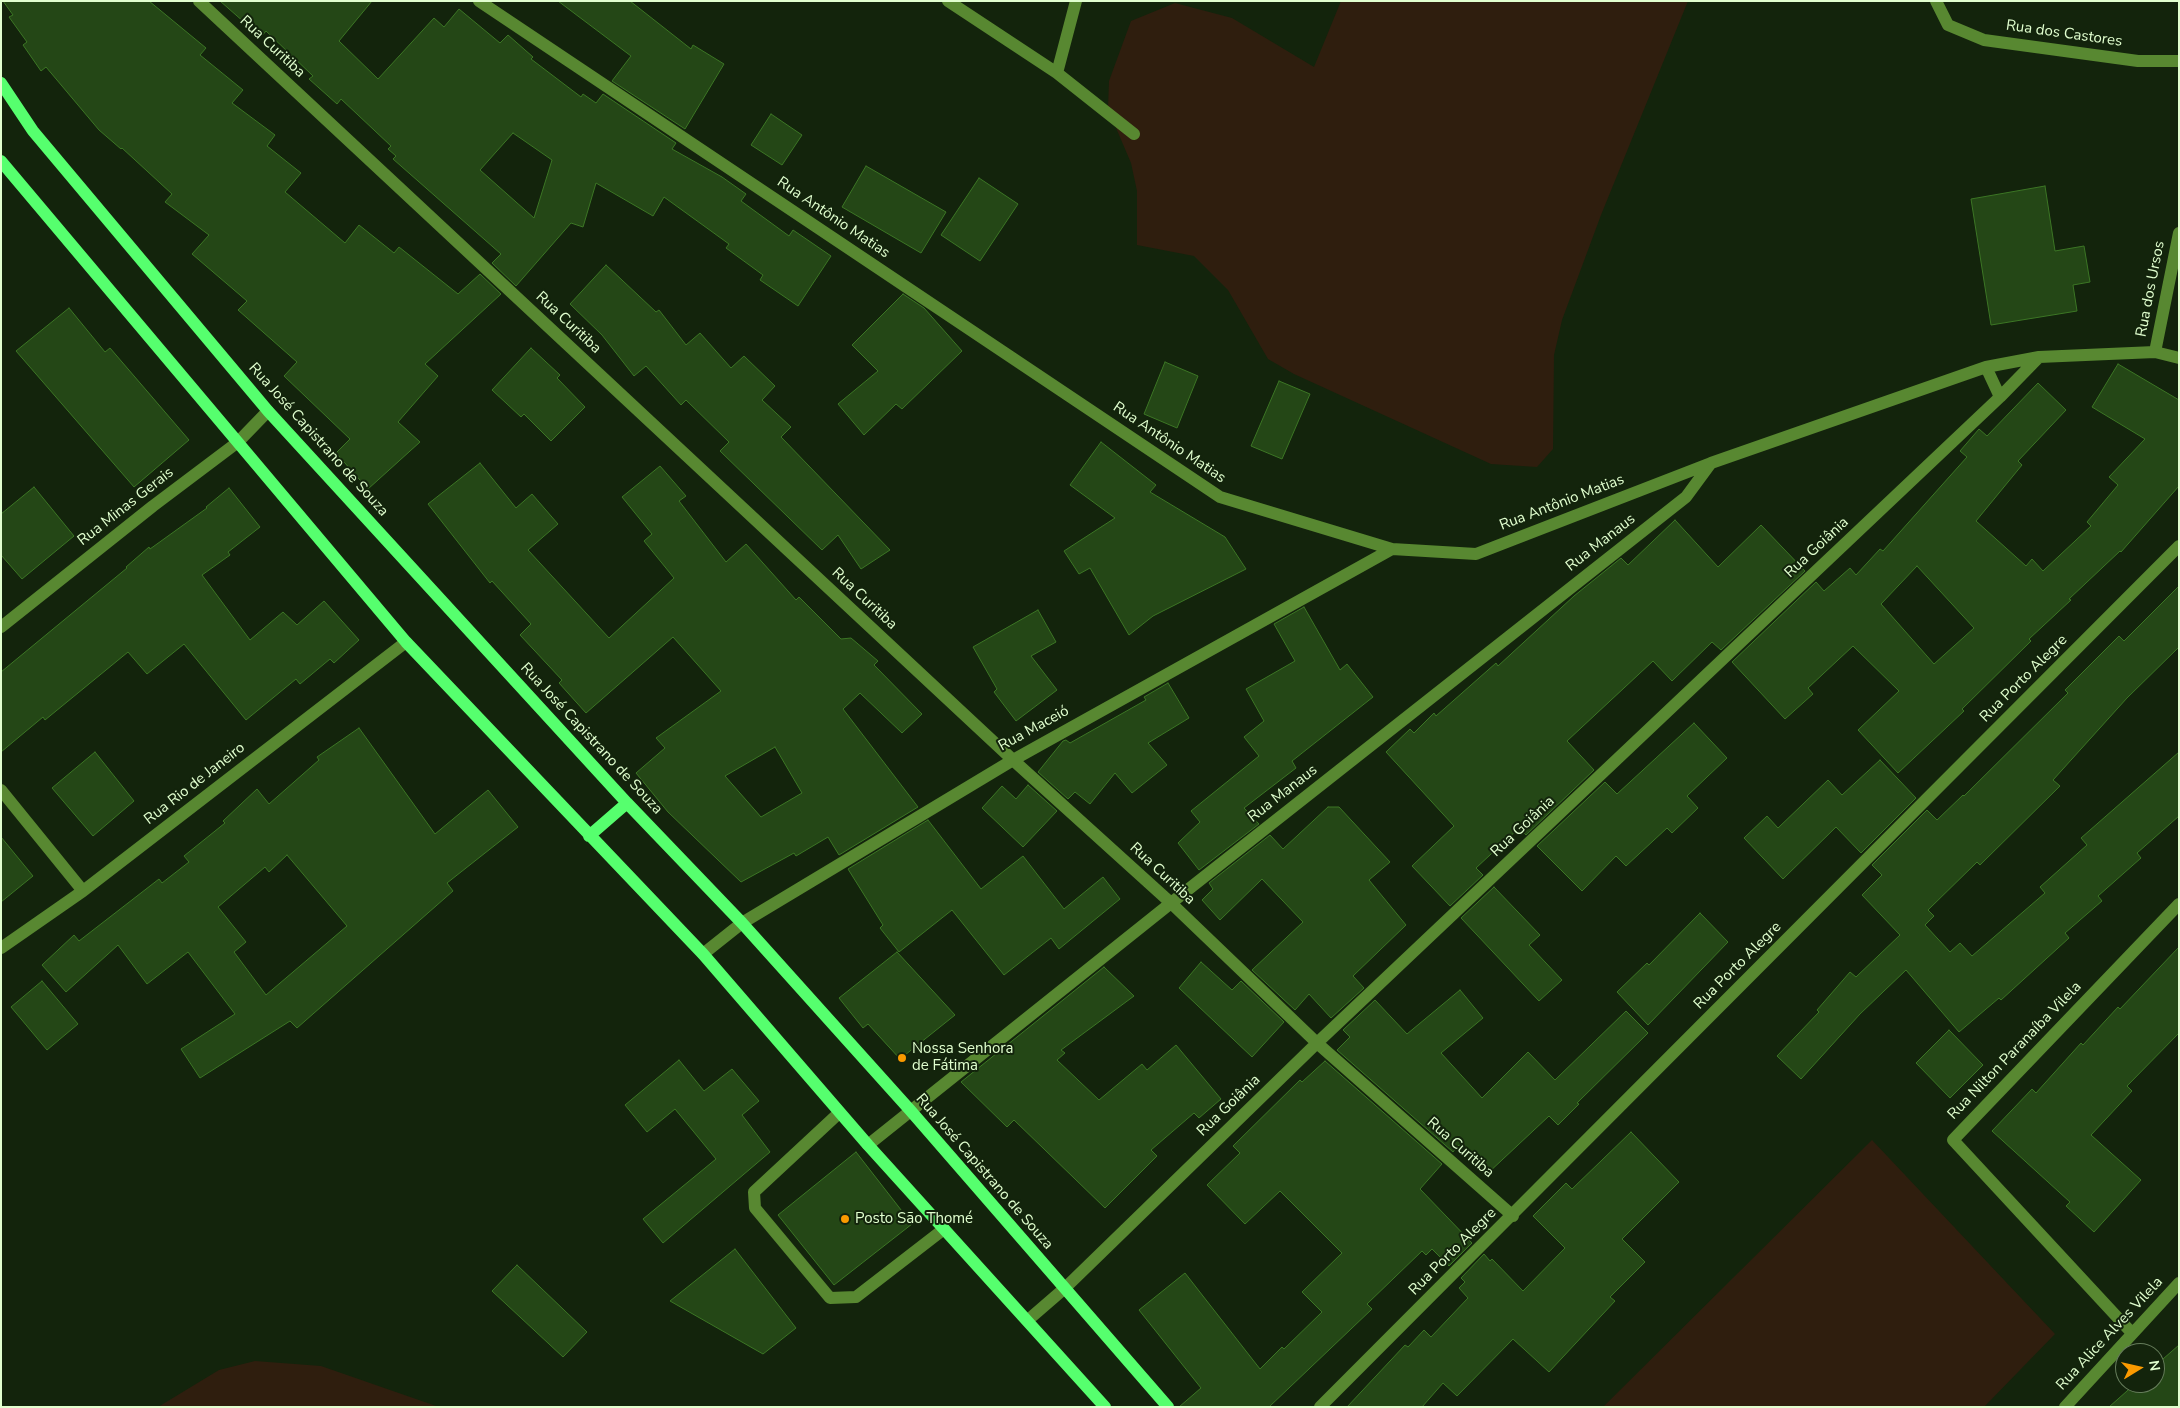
<!DOCTYPE html>
<meta charset="utf-8">
<style>
body{margin:0}
#map{position:relative;width:2180px;height:1408px;overflow:hidden;background:#13240c;font-family:"Nunito Sans",sans-serif}
canvas{display:block}
.frame{position:absolute;inset:0;border:2px solid #e1ffcf;pointer-events:none}
.north{position:absolute;left:2115px;top:1343px;width:50px;height:50px;box-sizing:border-box;background:#13240c;border:1px solid #657c5a;border-radius:50%;rotate:81deg;font-size:14px;font-weight:700;line-height:20px;text-align:center;color:#e1ffcf}
.north::after{content:'';display:block;margin:auto;width:18px;height:22px;background:#fa9a00;clip-path:polygon(50% 0,100% 100%,50% 72%,0 100%)}
</style>
<div id="map">
<canvas width="2180" height="1408"></canvas>
<div class="frame"></div>
<div class="north">N</div>
</div>
<script>
const ctx = document.querySelector('canvas').getContext('2d');
ctx.lineJoin = 'round';
function fill(path, color) {
  ctx.fillStyle = color;
  ctx.fill(path, 'evenodd');
}
function shape(rows) {
  const path = new Path2D();
  for (const r of rows) {
    path.moveTo(r[0], r[1]);
    for (let i = 2; i < r.length; i += 2) path.lineTo(r[i], r[i + 1]);
  }
  return path;
}
function stroke(path, color, width, dash) {
  ctx.strokeStyle = color;
  ctx.lineWidth = width;
  ctx.lineCap = dash ? 'butt' : 'round';
  ctx.setLineDash(dash || []);
  ctx.stroke(path);
}
function drawText(font, color, halo, rows, align = 'center') {
  ctx.font = font + ' "Nunito Sans",sans-serif';
  ctx.lineWidth = 4;
  ctx.setLineDash([]);
  ctx.textBaseline = 'middle';
  ctx.strokeStyle = halo;
  ctx.fillStyle = color;
  for (const [text, x, y, turn = 0] of rows) {
    ctx.save();
    ctx.translate(x, y);
    ctx.rotate((+turn || 0) * Math.PI / 180);
    ctx.textAlign = isNaN(turn) ? turn : align;
    if (halo) ctx.strokeText(text, 0, 0);
    ctx.fillText(text, 0, 0);
    ctx.restore();
  }
}
const green = shape([
 [1341,1,1688,1,1601,215,1562,320,1554,355,1553,449,1537,467,1491,464,1294,374,1268,359,1228,290,1194,256,1137,245,1137,191,1131,163,1108,109,1109,81,1131,21,1175,3,1232,18,1314,67],
 [1872,1140,2055,1334,1984,1407,1603,1407],
 [255,1361,321,1366,439,1407,158,1407,219,1370]
]);
const building = shape([
 [3,1,149,1,206,48,200,55,243,90,232,103,275,135,267,146,301,173,285,192,345,243,359,225,394,253,399,247,458,294,480,274,501,294,425,364,438,376,398,422,420,442,368,489,336,453,350,439,284,376,297,362,238,310,247,301,192,254,209,235,165,202,172,194,122,148,121,149,99,130,46,67,41,71,23,45,27,42,9,17,13,15,3,1],
 [220,1,372,1,339,41,378,79,434,18,444,27,459,9,500,43,508,35,533,57,531,59,581,97,583,94,596,103,603,94,676,143,672,149,722,177,746,194,741,201,789,236,793,230,831,256,798,306,760,280,763,275,726,248,729,244,664,197,653,216,596,183,583,227,571,223,516,286,492,263,501,254,393,159,396,156,388,149,391,146,341,99,337,104,309,79,313,76,266,31,261,37,220,1],
 [513,133,552,160,534,218,480,170,513,133],
 [558,1,630,1,691,49,693,45,724,64,685,129,612,81,631,56,558,1],
 [771,114,802,135,782,165,751,145,771,114],
 [866,166,946,212,921,253,842,207,866,166],
 [979,178,1018,204,980,261,941,235,979,178],
 [2045,186,2055,251,2084,246,2090,282,2073,285,2077,311,1991,325,1971,199,2045,186],
 [606,265,656,312,659,310,686,345,700,333,731,368,744,356,775,386,762,400,791,427,781,437,890,550,861,569,838,535,822,550,720,451,729,442,686,400,681,405,646,366,634,376,602,335,570,304,606,265],
 [903,294,924,308,962,351,902,409,896,404,864,435,838,404,878,371,852,345,903,294],
 [69,308,105,352,110,348,189,440,134,487,16,351,69,308],
 [531,348,560,375,557,378,585,407,551,441,524,414,521,417,492,390,531,348],
 [1165,362,1198,376,1177,428,1144,414,1165,362],
 [2118,364,2179,400,2179,486,2121,552,2120,551,2069,599,2071,600,2029,639,2031,641,1962,709,1964,711,1898,773,1858,730,1899,691,1853,646,1808,688,1813,694,1785,719,1732,662,1816,582,1824,591,1850,568,1856,575,1880,549,1883,551,1967,457,1960,451,1979,429,1987,436,2038,383,2066,410,2018,461,2022,465,1976,521,2026,566,2032,559,2043,571,2091,526,2087,522,2118,485,2109,477,2145,439,2092,407,2118,364],
 [1917,566,1974,628,1934,664,1881,604,1917,566],
 [1279,381,1310,394,1282,459,1251,446,1279,381],
 [1101,442,1156,485,1150,492,1225,537,1246,569,1153,616,1129,635,1090,568,1079,574,1064,551,1115,518,1070,485,1101,442],
 [480,463,516,508,532,494,558,524,528,550,609,638,674,578,644,541,652,534,622,497,660,466,686,496,679,501,726,562,746,544,796,600,799,597,841,639,851,638,878,661,874,665,922,714,902,733,860,693,843,709,918,807,839,855,828,837,796,856,794,853,741,882,668,812,636,773,665,748,656,738,721,691,673,637,586,713,559,683,562,680,520,635,531,624,492,581,490,583,428,504,480,463],
 [775,747,802,793,761,817,725,776,775,747],
 [34,487,74,536,22,579,1,555,1,514,34,487],
 [229,488,260,527,228,552,230,555,202,575,250,640,283,612,297,625,324,601,359,640,334,663,330,659,300,684,296,679,246,720,184,644,147,674,128,652,45,720,43,717,1,752,1,672,127,568,126,567,149,547,150,549,207,508,206,507,229,488],
 [1675,520,1718,567,1761,525,1805,571,1721,650,1712,642,1672,681,1653,661,1567,741,1594,770,1526,835,1519,828,1476,868,1483,875,1450,906,1412,866,1454,826,1386,752,1410,729,1414,733,1434,713,1436,716,1496,663,1498,666,1574,596,1621,558,1628,565,1675,520],
 [2179,586,2179,647,2127,698,2053,780,2060,786,1980,865,1977,862,1928,910,1934,916,1925,925,1950,952,1960,943,1972,956,2045,893,2040,887,2087,845,2081,838,2179,752,2179,816,2137,853,2141,858,2098,896,2102,901,2065,933,2069,938,2001,1000,1999,998,1959,1032,1906,970,1860,1014,1801,1079,1777,1056,1819,1012,1817,1010,1850,972,1856,977,1900,935,1862,895,1882,875,1872,865,1927,810,1937,820,1963,795,1964,796,2068,693,2065,690,2119,636,2124,641,2179,586],
 [1304,607,1340,670,1347,664,1373,697,1292,761,1296,768,1244,808,1259,824,1199,870,1178,843,1200,822,1191,811,1259,756,1244,737,1264,721,1246,689,1295,661,1274,624,1304,607],
 [1038,610,1056,642,1031,656,1057,690,1016,721,994,692,997,689,973,647,1038,610],
 [1168,683,1189,718,1148,743,1167,765,1132,793,1115,773,1090,804,1075,792,1068,799,1038,772,1063,741,1066,740,1070,743,1146,700,1144,697,1168,683],
 [1694,723,1727,758,1687,796,1698,808,1672,833,1667,828,1626,866,1616,856,1582,891,1537,846,1605,782,1617,794,1694,723],
 [359,728,435,834,488,790,518,827,447,883,453,891,297,1028,290,1021,200,1078,181,1049,235,1014,188,952,147,984,118,945,66,992,42,965,74,935,79,941,159,879,162,883,189,862,184,856,225,823,223,821,257,789,269,804,319,760,317,757,359,728],
 [287,855,347,926,266,995,234,952,246,942,218,907,265,867,269,872,287,855],
 [95,752,134,801,93,836,52,788,95,752],
 [1880,760,1916,798,1861,853,1836,827,1783,879,1744,838,1767,816,1778,828,1828,780,1842,795,1880,760],
 [1028,785,1057,811,1023,847,982,808,1002,786,1016,799,1028,785],
 [1328,807,1339,807,1390,862,1369,880,1406,925,1353,976,1364,988,1331,1018,1309,994,1295,1010,1252,970,1303,922,1262,879,1220,920,1202,900,1213,889,1209,883,1270,835,1283,849,1328,807],
 [928,820,981,889,1023,856,1064,909,1103,877,1120,899,1059,949,1051,938,1004,975,952,910,899,952,880,928,883,925,848,869,928,820],
 [1,837,33,876,1,902,1,837],
 [1494,887,1540,935,1529,945,1562,980,1539,1001,1461,918,1494,887],
 [1700,913,1728,942,1648,1025,1617,992,1647,963,1649,965,1700,913],
 [2179,947,2179,1033,2127,1086,2132,1091,2091,1135,2141,1180,2094,1232,2066,1206,2070,1202,1992,1131,2032,1089,2036,1093,2081,1043,2083,1045,2118,1007,2120,1009,2179,947],
 [897,952,955,1015,900,1059,868,1024,863,1028,839,998,897,952],
 [1201,962,1232,990,1241,981,1284,1022,1252,1057,1179,988,1201,962],
 [1104,967,1134,996,1061,1050,1065,1053,1057,1060,1099,1100,1142,1064,1147,1070,1176,1045,1221,1099,1199,1118,1194,1113,1151,1150,1157,1156,1105,1208,1014,1120,1007,1127,961,1082,1104,967],
 [42,981,78,1024,47,1050,11,1007,42,981],
 [1460,990,1483,1018,1441,1053,1482,1098,1528,1052,1555,1080,1626,1011,1648,1033,1577,1103,1579,1104,1558,1125,1549,1116,1487,1174,1459,1145,1453,1152,1337,1050,1350,1037,1343,1030,1375,1000,1407,1034,1460,990],
 [1949,1030,1983,1065,1950,1098,1916,1063,1949,1030],
 [679,1060,704,1091,732,1069,759,1101,742,1115,770,1152,663,1243,643,1219,716,1159,675,1109,647,1132,625,1105,679,1060],
 [1325,1061,1442,1164,1420,1189,1472,1243,1449,1266,1432,1249,1426,1255,1422,1251,1367,1304,1372,1309,1269,1407,1179,1407,1201,1388,1139,1310,1185,1273,1260,1369,1282,1347,1284,1349,1322,1312,1302,1292,1342,1253,1280,1191,1245,1224,1207,1185,1240,1153,1233,1146,1300,1080,1302,1082,1325,1061],
 [1631,1132,1679,1182,1622,1239,1645,1262,1610,1297,1615,1301,1549,1372,1513,1339,1457,1396,1443,1383,1422,1407,1347,1407,1405,1345,1408,1347,1424,1330,1431,1337,1468,1298,1459,1288,1465,1282,1461,1278,1484,1254,1490,1261,1492,1259,1523,1291,1565,1248,1533,1216,1566,1183,1572,1189,1631,1132],
 [856,1152,912,1224,834,1285,778,1215,856,1152],
 [735,1249,796,1328,763,1354,670,1301,735,1249],
 [517,1265,587,1332,563,1357,492,1291,517,1265],
 [2179,1345,2179,1407,2109,1407,2136,1383,2155,1383,2155,1366,2179,1345]
]);
const minor = shape([
 [199,1,1013,760,1171,903,1317,1043,1513,1216],
 [479,1,1220,497,1392,549,1476,554,1711,463,1986,367,2039,357,2155,352,2179,358],
 [948,1,1057,73,1134,134],
 [1936,1,1948,25,1984,40,2138,61,2179,61],
 [1057,73,1076,1],
 [2155,352,2179,233],
 [1986,367,2000,397],
 [1,627,153,506,238,442,268,411],
 [1,790,83,891],
 [1,948,83,891,406,642],
 [703,954,742,923,1013,760,1392,549],
 [839,1113,754,1192,755,1208,830,1298,856,1297,944,1229],
 [868,1145,1171,903,1686,497,1711,463],
 [1028,1320,1065,1288,1317,1043,2000,397,2039,357],
 [2131,1332,1953,1140,2179,904],
 [1320,1407,2179,546],
 [2065,1407,2179,1283]
]);
const major = shape([
 [1,83,33,131,268,411,627,803,742,923,910,1110,1168,1407],
 [1,161,406,642,703,954,868,1145,1105,1407],
 [589,836,627,803]
]);
const markers = [
 [902,1058,5,"#fa9a00"],
 [845,1219,5,"#fa9a00"]
];
const streetNames = [
 ["Rua dos Castores",2064,34,8],
 ["Rua Curitiba",272,47,43],
 ["Rua Antônio Matias",833,218,34],
 ["Rua dos Ursos",2151,289,-79],
 ["Rua Curitiba",568,323,43],
 ["Rua José Capistrano de Souza",318,440,48],
 ["Rua Antônio Matias",1169,443,34],
 ["Rua Antônio Matias",1562,503,-21],
 ["Rua Minas Gerais",126,507,-38],
 ["Rua Manaus",1601,543,-38],
 ["Rua Goiânia",1817,548,-43],
 ["Rua Curitiba",864,599,43],
 ["Rua Porto Alegre",2024,679,-45],
 ["Rua Maceió",1034,729,-29],
 ["Rua José Capistrano de Souza",591,739,47],
 ["Rua Rio de Janeiro",195,784,-38],
 ["Rua Manaus",1283,794,-38],
 ["Rua Goiânia",1523,827,-43],
 ["Rua Curitiba",1162,874,43],
 ["Rua Porto Alegre",1738,966,-45],
 ["Rua Nilton Paranaíba Vilela",2015,1051,-46],
 ["Rua Goiânia",1229,1106,-44],
 ["Rua Curitiba",1460,1148,41],
 ["Rua José Capistrano de Souza",984,1172,49],
 ["Rua Porto Alegre",1453,1252,-45],
 ["Rua Alice Alves Vilela",2110,1334,-47]
];
const poiNames = [
 ["Nossa Senhora",912,1049],
 ["de Fátima",912,1066],
 ["Posto São Thomé",855,1219]
];
fill(green, '#2f1e0e');
fill(building, '#244716');
stroke(building, '#3c7625', 1);
stroke(minor, '#588831', 12);
stroke(major, '#56ff6e', 12);
for (const [x, y, r, color] of markers) {
  const dot = new Path2D();
  dot.arc(x, y, r, 0, 2 * Math.PI);
  ctx.fillStyle = color;
  ctx.fill(dot);
  stroke(dot, '#13240c', 2);
}
drawText('15px', '#e1ffcf', '#13240c', streetNames);
drawText('15px', '#e1ffcf', '#13240c', poiNames, 'left');
</script>
